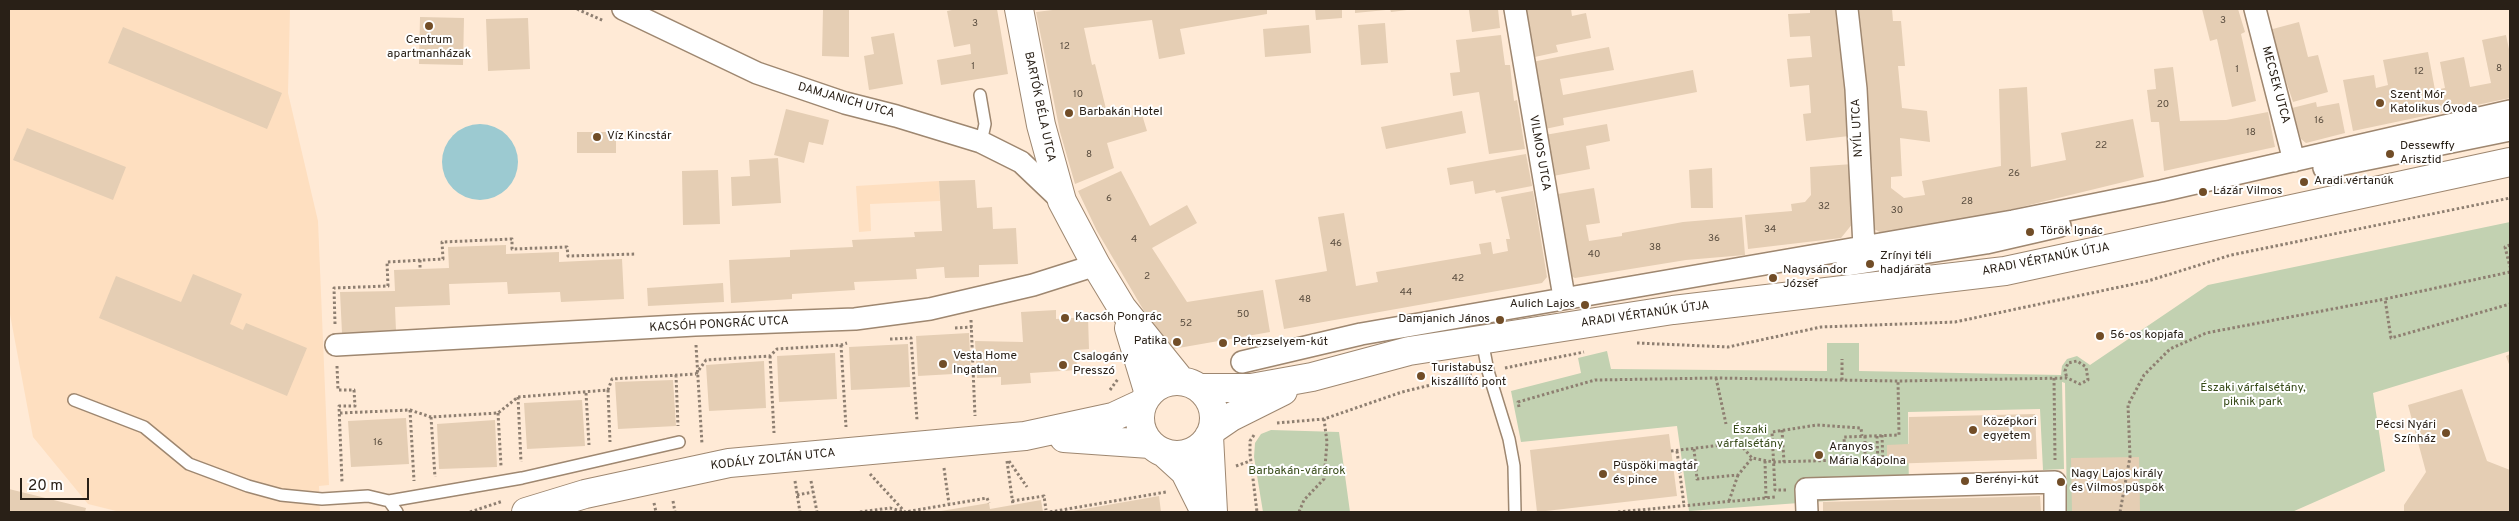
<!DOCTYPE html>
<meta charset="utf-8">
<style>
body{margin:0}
#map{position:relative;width:2519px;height:521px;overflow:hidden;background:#ffead6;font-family:Overpass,sans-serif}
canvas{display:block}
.frame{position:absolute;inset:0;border:10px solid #292017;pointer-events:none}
.scale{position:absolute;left:20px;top:478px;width:69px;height:22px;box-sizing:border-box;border:2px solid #292017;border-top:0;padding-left:6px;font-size:15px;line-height:18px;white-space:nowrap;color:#292017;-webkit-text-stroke:4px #fff;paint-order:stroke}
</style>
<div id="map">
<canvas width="2519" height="521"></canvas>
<div class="frame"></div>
<div class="scale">20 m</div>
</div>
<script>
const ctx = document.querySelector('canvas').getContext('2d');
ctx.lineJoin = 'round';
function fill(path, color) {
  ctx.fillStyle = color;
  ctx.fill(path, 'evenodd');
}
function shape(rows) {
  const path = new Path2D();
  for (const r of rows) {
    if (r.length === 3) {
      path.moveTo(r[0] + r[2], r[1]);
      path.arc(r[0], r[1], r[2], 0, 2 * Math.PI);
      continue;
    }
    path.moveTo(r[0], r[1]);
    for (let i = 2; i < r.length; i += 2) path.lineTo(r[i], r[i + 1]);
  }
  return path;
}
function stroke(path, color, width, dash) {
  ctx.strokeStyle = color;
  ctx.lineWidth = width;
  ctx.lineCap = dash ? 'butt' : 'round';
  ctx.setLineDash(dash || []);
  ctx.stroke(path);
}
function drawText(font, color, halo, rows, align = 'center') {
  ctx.font = font + ' Overpass,sans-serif';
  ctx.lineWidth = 4;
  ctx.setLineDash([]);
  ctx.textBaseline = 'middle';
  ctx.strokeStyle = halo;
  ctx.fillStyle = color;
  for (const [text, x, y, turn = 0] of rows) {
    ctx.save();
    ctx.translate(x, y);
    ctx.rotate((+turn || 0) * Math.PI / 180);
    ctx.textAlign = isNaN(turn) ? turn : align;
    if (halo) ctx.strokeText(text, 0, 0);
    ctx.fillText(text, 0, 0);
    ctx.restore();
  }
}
const built = shape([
 [9,9,290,9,288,93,318,221,329,485,319,486,320,512,120,512,88,504,33,437,9,309],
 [939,181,940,201,870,204,871,231,859,232,856,186]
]);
const green = shape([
 [2510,222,2510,351,2373,393,2385,471,2292,512,2067,512,2065,383,2062,382,2064,469,2043,470,2040,409,1908,412,1909,495,1689,511,1677,426,1521,442,1511,391,1581,373,1578,358,1607,351,1611,369,1827,371,1827,343,1859,343,1859,371,2061,375,2062,366,2067,359,2077,356,2090,365,2208,285],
 [1271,430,1339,432,1350,512,1263,512,1254,457,1255,443,1261,434]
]);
const water = shape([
 [480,162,38]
]);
const building = shape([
 [957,9,997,9,1008,74,941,85,937,60,971,54,970,44,954,47,947,11],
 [1061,9,1267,9,1267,14,1180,29,1185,54,1159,59,1152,20,1084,28,1092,65,1095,64,1108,117,1140,108,1147,131,1107,143,1114,168,1075,184,1060,132,1036,12],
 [1315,9,1342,9,1342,18,1316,20],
 [1355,9,1386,9,1386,10,1355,13],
 [1390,9,1407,9,1407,10,1391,12],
 [1481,9,1498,9,1500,28,1472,32,1469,10],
 [1521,9,1571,9,1572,16,1586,13,1591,38,1556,45,1558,52,1530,58],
 [1810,9,1840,9,1849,136,1806,141,1803,114,1811,113,1809,85,1790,87,1787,59,1812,57,1810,36,1790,37,1788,14,1810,13],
 [1854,9,1892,9,1893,21,1901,21,1905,66,1898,66,1902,108,1927,111,1930,142,1900,138,1902,176,1891,177,1891,188,1904,198,1925,195,1922,181,2001,166,1999,89,2027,87,2031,167,2066,160,2061,133,2133,119,2144,177,2009,210,1883,234,1867,225],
 [2202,9,2238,9,2245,32,2241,34,2256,101,2232,107,2217,39,2210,41],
 [823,10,849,10,849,57,822,56],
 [420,17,464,18,463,65,419,64],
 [528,18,530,69,488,71,486,19],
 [2299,22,2308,57,2318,55,2328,92,2293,102,2269,30],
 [1385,23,1388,63,1361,65,1358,25],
 [1309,25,1311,53,1265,57,1263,29],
 [123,27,282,93,267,129,108,63],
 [894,33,903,84,869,90,864,56,874,54,871,37],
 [1501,35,1505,65,1510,65,1514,101,1517,100,1525,149,1489,154,1479,92,1453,96,1450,73,1460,72,1456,40],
 [2506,35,2510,54,2510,98,2353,131,2343,80,2374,75,2376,88,2388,85,2383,60,2428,52,2435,90,2445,88,2440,62,2464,57,2470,87,2491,83,2482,40],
 [1609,47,1614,70,1560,79,1563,95,1693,70,1697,92,1563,118,1564,125,1545,129,1532,62],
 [2173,67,2180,121,2226,120,2268,112,2275,147,2164,171,2159,122,2151,122,2147,90,2156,89,2154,69],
 [2316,102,2317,107,2339,103,2345,133,2306,143,2301,139,2292,108],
 [786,109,829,120,823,145,809,142,804,163,774,155],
 [1462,111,1466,133,1386,149,1381,127],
 [1607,124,1610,141,1586,146,1590,169,1553,176,1545,135],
 [27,128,126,167,113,200,13,160],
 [577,132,616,132,616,153,577,153],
 [1526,154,1532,186,1496,193,1495,190,1475,194,1473,181,1450,185,1447,168],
 [778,158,781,203,732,206,731,177,750,176,749,160],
 [1853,164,1857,218,1841,238,1748,249,1745,215,1792,211,1791,204,1805,202,1811,195,1810,167],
 [1712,168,1713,208,1691,208,1689,170],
 [718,170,720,224,683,225,682,171],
 [1121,171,1150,226,1187,205,1197,223,1152,248,1187,302,1263,290,1270,332,1167,350,1097,231,1078,191],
 [975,180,977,208,992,207,993,229,1016,228,1018,264,979,265,979,277,945,278,944,267,916,269,917,279,854,282,855,290,792,294,792,299,731,303,729,260,790,257,790,250,853,247,852,240,915,237,914,232,942,231,939,181],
 [1594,188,1600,223,1586,225,1589,241,1622,236,1622,233,1683,222,1742,217,1745,255,1686,260,1575,278,1566,274,1552,195],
 [1533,191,1547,277,1542,283,1284,329,1275,280,1327,271,1318,217,1344,213,1356,286,1378,282,1376,272,1481,254,1479,244,1491,242,1493,254,1508,251,1506,239,1510,239,1501,197],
 [506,245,506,254,559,252,559,262,622,259,624,299,561,302,560,292,508,294,507,282,449,284,450,305,395,307,396,331,342,333,340,292,395,291,394,270,449,268,448,247],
 [193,274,242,294,230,324,243,330,246,323,307,348,287,396,99,318,116,276,181,302],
 [723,283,724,302,648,306,647,288],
 [1056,310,1056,319,1088,317,1089,349,1076,350,1077,370,1030,373,1031,383,1001,385,1001,377,977,378,975,341,1023,342,1021,312],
 [969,333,971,373,918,376,916,336],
 [908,344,910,387,851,390,849,347],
 [835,353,837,399,779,402,777,356],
 [2510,354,2510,367,2506,356],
 [764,361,766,408,709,411,706,365],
 [673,380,676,426,618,429,615,382],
 [2462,389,2487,461,2510,470,2510,512,2404,512,2404,505,2426,472,2408,405],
 [582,400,585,446,527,449,524,403],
 [2035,414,2037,459,1887,464,1887,445,1909,444,1909,417],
 [406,418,409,464,351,467,348,421],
 [495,420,497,467,439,469,437,424],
 [1669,434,1677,496,1537,512,1530,450],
 [2139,457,2140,512,2072,512,2071,458],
 [9,489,86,508,85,512,9,512],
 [1159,496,1161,512,1073,512,1073,511],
 [2040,496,2041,512,1823,512,1823,502],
 [1041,500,1043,512,935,512,989,503,990,509]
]);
const path = shape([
 [577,9,604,21],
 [2510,245,2505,247,2510,267],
 [420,260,420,269],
 [2510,272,2385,299,2391,338,2510,304],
 [971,320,975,416],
 [335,324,334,288,388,286,387,262,443,259,442,242,512,239,512,249,567,247,568,256,636,254],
 [955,328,972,327],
 [890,339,911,338,917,420],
 [1637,343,1728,347,1821,327,1955,322,2148,281,2231,255,2510,198],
 [696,345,702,444],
 [841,345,846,427],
 [770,356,774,433],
 [337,366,338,390,354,390,355,406,339,406,342,482],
 [1505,368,1584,352],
 [696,374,706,360,770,356,777,349,841,345,847,343],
 [676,375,678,426],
 [1716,378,1726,424],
 [2054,378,2055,460],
 [1842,380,1842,359],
 [608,390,610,442],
 [1110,390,1118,379],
 [586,393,589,445],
 [518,397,521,462],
 [1519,407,1518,402,1595,380,1716,378,1898,381,2067,378,2080,384,2088,380,2086,367,2077,361,2068,363,2065,371,2067,378],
 [410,410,414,481],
 [340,413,410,410,431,417,498,413,518,397,608,390,612,379,696,374],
 [498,413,501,466],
 [431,417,435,477],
 [1277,423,1324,419,1402,392,1472,375],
 [1782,430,1784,462],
 [1254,435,1250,441,1250,454,1257,512],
 [1882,435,1883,465],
 [1865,436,1865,466],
 [1877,436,1878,465],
 [1694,449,1697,479,1738,475,1752,458],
 [1671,451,1739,443,1752,458,1773,462,1845,460,1844,437,1899,435,1898,381],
 [1677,451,1684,505],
 [1007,461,1013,505],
 [1009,461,1027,487],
 [1765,461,1766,498],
 [1236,466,1250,461],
 [944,468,949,504],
 [870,474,905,512,987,498,989,503],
 [795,481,800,512],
 [811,481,817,512],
 [1786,490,1775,490,1772,432,1817,425,1861,428,1862,436],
 [797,495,813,492],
 [673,501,675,512],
 [1012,501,1044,496,1046,510],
 [1729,501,1738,475],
 [654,503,656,512],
 [1552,511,1552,512],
 [470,512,503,501],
 [860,512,890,508,904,512],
 [1050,512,1166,492],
 [1299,512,1304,500,1324,479,1327,442,1324,419],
 [1618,512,1776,497],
 [2120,512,2130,457,2128,405,2144,375,2170,349,2206,333,2385,299]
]);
const lane = shape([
 [980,95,985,124,981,142],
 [1482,340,1488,371,1509,439,1514,466,1515,512],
 [74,400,144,427,189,464,248,486,281,495,322,499,368,496,389,501,397,512],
 [389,501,522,478,679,442]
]);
const street = shape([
 [623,9,757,73,845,103,896,116,981,142,1021,162,1062,201],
 [1515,9,1564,297],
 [1847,9,1856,89,1864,247],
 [2255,9,2294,161],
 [2324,168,2510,130],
 [1847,250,1847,265,1986,243,2060,226],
 [336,345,695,325,855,319,930,309,1033,285,1096,265],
 [1242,362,1361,334,2013,221,2161,191,2510,111],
 [1807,512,1806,489,2055,482,2055,512]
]);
const secondary = shape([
 [1019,9,1041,125,1062,201,1096,265,1122,308,1181,381],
 [1129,328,1149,394],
 [1177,418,37],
 [1200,388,1251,388,1312,377,1409,351,1673,310,2005,271,2510,162],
 [1212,430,1231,417,1283,391],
 [1209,436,1213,512],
 [1064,438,1150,444],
 [1163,452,1185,472,1205,512],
 [526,512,585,494,729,463,1025,436,1113,417,1143,403]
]);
const markers = [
 [429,26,5,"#714d27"],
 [2380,103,5,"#714d27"],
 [1069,113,5,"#714d27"],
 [597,137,5,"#714d27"],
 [2390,154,5,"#714d27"],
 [2304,182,5,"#714d27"],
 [2203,192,5,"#714d27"],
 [2030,232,5,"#714d27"],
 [1870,264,5,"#714d27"],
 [1773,278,5,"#714d27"],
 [1585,305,5,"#714d27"],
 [1065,318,5,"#714d27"],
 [1500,320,5,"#714d27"],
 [2100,336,5,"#714d27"],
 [1177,342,5,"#714d27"],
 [1223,343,5,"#714d27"],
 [943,364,5,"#714d27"],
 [1063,365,5,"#714d27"],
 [1421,376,5,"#714d27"],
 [1973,430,5,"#714d27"],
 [2446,433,5,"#714d27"],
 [1819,455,5,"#714d27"],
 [1603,474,5,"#714d27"],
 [1965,481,5,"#714d27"],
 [2061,482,5,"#714d27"]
];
const numberNames = [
 ["3",2223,21],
 ["3",975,24],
 ["12",1065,47],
 ["1",973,67],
 ["8",2499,69],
 ["1",2237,70],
 ["12",2419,72],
 ["10",1078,95],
 ["20",2163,105],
 ["16",2319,121],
 ["18",2251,133],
 ["22",2101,146],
 ["8",1089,155],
 ["26",2014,174],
 ["6",1109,199],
 ["28",1967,202],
 ["32",1824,207],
 ["30",1897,211],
 ["34",1770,230],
 ["36",1714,239],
 ["4",1134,240],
 ["46",1336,244],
 ["38",1655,248],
 ["40",1594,255],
 ["2",1147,277],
 ["42",1458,279],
 ["44",1406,293],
 ["48",1305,300],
 ["50",1243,315],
 ["52",1186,324],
 ["16",378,443]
];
const poiNames = [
 ["Centrum",429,41,"center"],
 ["apartmanházak",429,55,"center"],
 ["Szent Mór",2390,96],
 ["Katolikus Óvoda",2390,110],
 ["Barbakán Hotel",1079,113],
 ["Víz Kincstár",607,137],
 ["Dessewffy",2400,147],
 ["Arisztid",2400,161],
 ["Aradi vértanúk",2314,182],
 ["Lázár Vilmos",2213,192],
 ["Török Ignác",2040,232],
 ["Zrínyi téli",1880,257],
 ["hadjárata",1880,271],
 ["Nagysándor",1783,271],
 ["József",1783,285],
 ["Aulich Lajos",1575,305,"right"],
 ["Kacsóh Pongrác",1075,318],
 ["Damjanich János",1490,320,"right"],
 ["56-os kopjafa",2110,336],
 ["Patika",1167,342,"right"],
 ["Petrezselyem-kút",1233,343],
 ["Vesta Home",953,357],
 ["Ingatlan",953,371],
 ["Csalogány",1073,358],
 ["Presszó",1073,372],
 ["Turistabusz",1431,369],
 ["kiszállító pont",1431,383],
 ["Középkori",1983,423],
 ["egyetem",1983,437],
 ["Pécsi Nyári",2436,426,"right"],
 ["Színház",2436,440,"right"],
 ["Aranyos",1829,448],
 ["Mária Kápolna",1829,462],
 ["Püspöki magtár",1613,467],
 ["és pince",1613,481],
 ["Nagy Lajos király",2071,475],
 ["és Vilmos püspök",2071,489],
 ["Berényi-kút",1975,481]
];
const streetNames = [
 ["MECSEK UTCA",2275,85,75],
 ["DAMJANICH UTCA",846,101,16],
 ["BARTÓK BÉLA UTCA",1039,107,78],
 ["NYÍL UTCA",1858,128,-93],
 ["VILMOS UTCA",1539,153,80],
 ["ARADI VÉRTANÚK ÚTJA",2046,260,-11],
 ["ARADI VÉRTANÚK ÚTJA",1645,315,-8],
 ["KACSÓH PONGRÁC UTCA",719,325,-3],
 ["KODÁLY ZOLTÁN UTCA",773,460,-6]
];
const parkNames = [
 ["Északi várfalsétány,",2253,389],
 ["piknik park",2253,403],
 ["Északi",1750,431],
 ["várfalsétány",1750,445],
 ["Barbakán-várárok",1297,472]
];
fill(built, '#fedfc0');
fill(green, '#c2d1b1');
fill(water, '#9ccad1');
fill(building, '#e5ceb4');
stroke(lane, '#9e8770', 14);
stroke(street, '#9e8770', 24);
stroke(secondary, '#9e8770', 30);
stroke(path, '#8e7f71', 3, [2.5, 2.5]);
stroke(lane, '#fff', 11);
stroke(street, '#fff', 21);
stroke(secondary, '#fff', 28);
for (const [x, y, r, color] of markers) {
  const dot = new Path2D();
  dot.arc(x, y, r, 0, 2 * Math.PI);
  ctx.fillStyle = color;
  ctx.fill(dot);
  stroke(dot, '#fff', 2);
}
drawText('10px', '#584c3e', null, numberNames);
drawText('12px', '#292017', '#fff', poiNames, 'left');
drawText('12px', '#292017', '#fff', streetNames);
drawText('12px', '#374b19', '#fff', parkNames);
</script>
